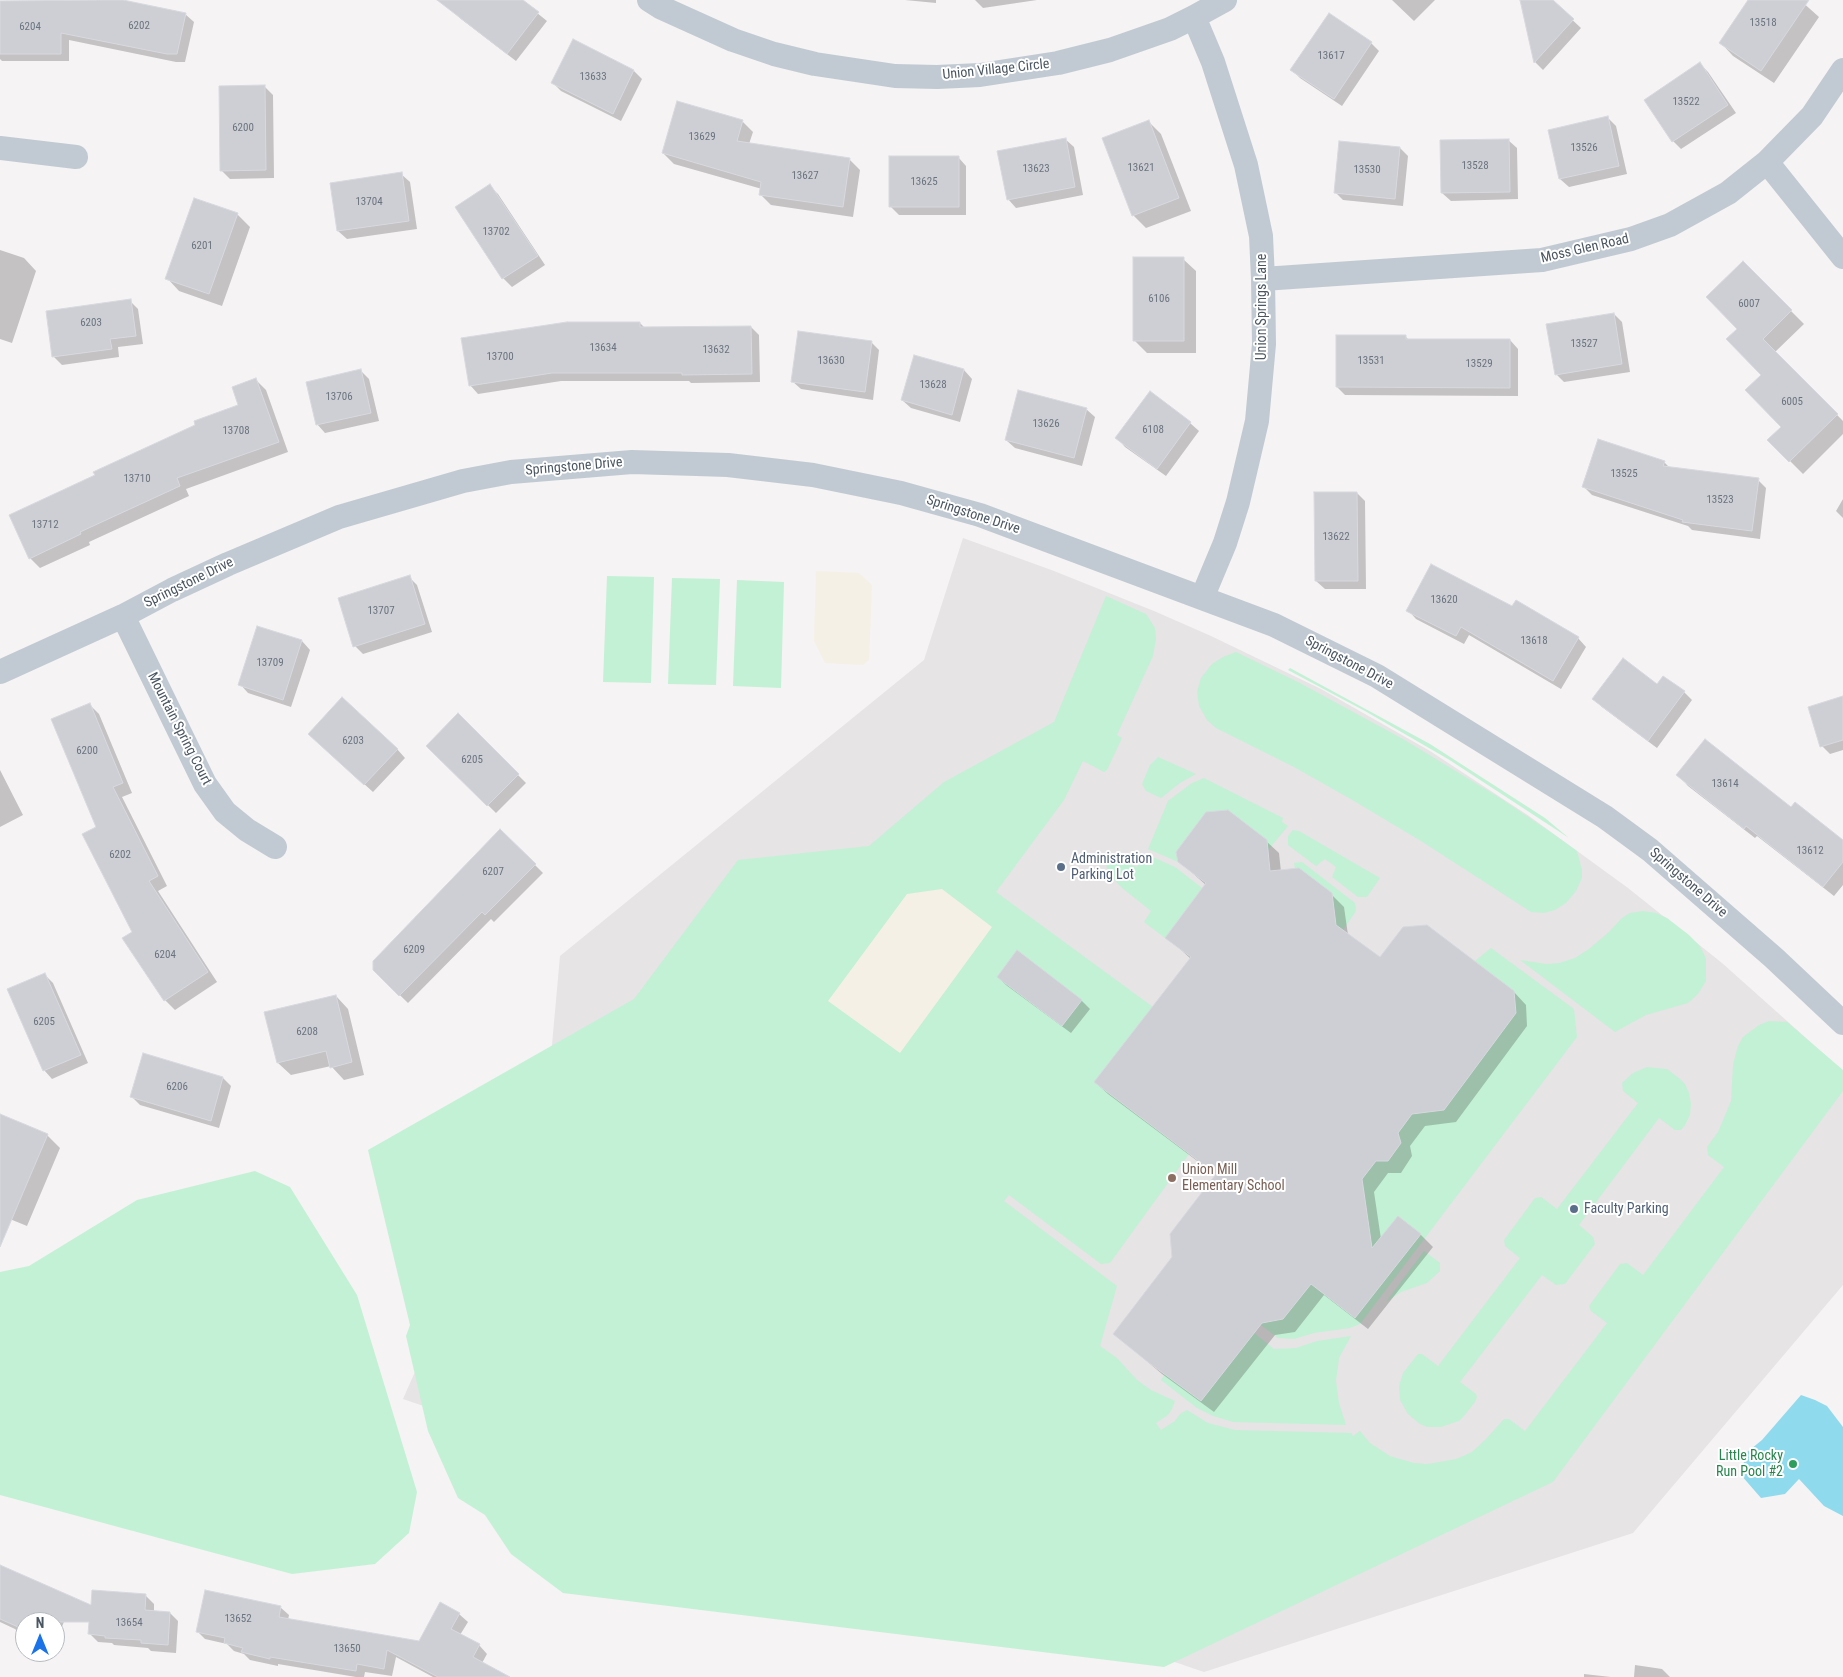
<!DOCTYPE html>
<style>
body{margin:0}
#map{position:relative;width:1843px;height:1677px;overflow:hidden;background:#f5f3f3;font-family:"Roboto Condensed",sans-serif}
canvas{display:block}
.north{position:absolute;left:15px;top:1612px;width:50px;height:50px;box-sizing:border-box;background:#fff;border:1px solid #b7bbc0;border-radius:50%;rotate:0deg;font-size:14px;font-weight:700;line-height:20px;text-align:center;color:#4a5661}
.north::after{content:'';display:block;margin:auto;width:18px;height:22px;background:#1a73e8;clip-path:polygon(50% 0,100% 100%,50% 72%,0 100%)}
</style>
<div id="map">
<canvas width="1843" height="1677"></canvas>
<div class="north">N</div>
</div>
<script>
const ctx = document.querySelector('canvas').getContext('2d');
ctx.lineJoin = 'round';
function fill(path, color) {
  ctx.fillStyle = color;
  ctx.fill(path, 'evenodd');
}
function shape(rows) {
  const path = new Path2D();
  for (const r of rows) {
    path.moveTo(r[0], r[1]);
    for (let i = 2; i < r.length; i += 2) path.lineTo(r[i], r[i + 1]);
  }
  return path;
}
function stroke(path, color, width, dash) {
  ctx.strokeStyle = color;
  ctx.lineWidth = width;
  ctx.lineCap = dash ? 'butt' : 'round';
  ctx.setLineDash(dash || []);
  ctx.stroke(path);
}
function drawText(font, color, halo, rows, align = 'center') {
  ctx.font = font + ' "Roboto Condensed",sans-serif';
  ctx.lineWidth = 4;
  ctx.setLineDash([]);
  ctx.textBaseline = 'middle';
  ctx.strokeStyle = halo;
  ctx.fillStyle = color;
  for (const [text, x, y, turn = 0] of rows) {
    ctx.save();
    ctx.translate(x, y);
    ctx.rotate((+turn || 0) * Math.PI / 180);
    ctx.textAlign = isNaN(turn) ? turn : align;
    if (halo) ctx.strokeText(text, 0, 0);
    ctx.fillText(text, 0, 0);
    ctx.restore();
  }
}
const education = shape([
 [963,538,1054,571,1154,611,1211,636,1321,689,1430,751,1529,816,1628,888,1722,963,1843,1071,1843,1285,1633,1533,1204,1672,403,1399,550,1067,560,956,924,660]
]);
const green = shape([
 [607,576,654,577,651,683,603,682],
 [672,578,720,579,716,685,668,684],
 [737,580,784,582,781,688,733,686],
 [1106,596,1146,614,1155,628,1156,639,1153,656,1117,735,1122,738,1107,770,1104,772,1083,761,1064,800,996,892,1153,1007,1094,1082,1189,1154,1110,1263,1101,1264,1009,1195,1004,1201,1117,1286,1100,1346,1117,1358,1137,1380,1151,1390,1175,1401,1172,1409,1168,1415,1156,1423,1161,1430,1175,1421,1180,1414,1187,1410,1208,1423,1235,1430,1351,1433,1353,1436,1360,1431,1370,1443,1390,1456,1414,1463,1428,1464,1456,1459,1472,1452,1486,1439,1504,1419,1509,1419,1525,1431,1607,1323,1591,1311,1589,1306,1620,1264,1627,1263,1643,1275,1724,1167,1708,1155,1707,1147,1718,1132,1731,1101,1733,1064,1738,1046,1743,1037,1759,1025,1769,1021,1787,1022,1843,1070,1843,1091,1553,1482,1164,1667,563,1593,511,1554,485,1515,458,1498,428,1431,406,1336,410,1325,368,1150,634,999,738,860,869,846,944,782,1054,722],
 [1236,652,1298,682,1403,739,1500,798,1552,833,1577,851,1582,870,1582,878,1576,891,1566,903,1555,910,1544,913,1531,912,1421,841,1354,801,1294,767,1216,728,1207,720,1199,706,1197,692,1201,678,1212,664,1223,657],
 [1290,668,1430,744,1545,818,1569,838,1448,759,1365,711,1288,670],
 [1158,757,1196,774,1180,783,1161,798,1146,791,1142,784,1150,765],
 [1204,778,1283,818,1282,822,1288,826,1268,850,1267,840,1228,810,1206,812,1176,852,1178,862,1148,849,1168,801,1192,783],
 [1293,830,1299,831,1380,878,1367,897,1358,897,1332,877,1336,867,1325,859,1316,866,1288,845,1288,836],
 [1146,854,1175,867,1202,888,1165,938,1144,922,1151,911,1121,887,1111,876,1107,869,1106,862,1109,857,1117,859,1137,867,1142,856],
 [1302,862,1355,903,1356,911,1343,930,1322,934,1335,916,1332,893,1299,868,1295,869,1294,863],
 [1643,911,1656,913,1667,918,1689,935,1699,945,1703,952,1706,959,1706,981,1698,994,1688,1003,1646,1015,1615,1032,1520,960,1547,964,1559,963,1575,958,1589,949,1609,932,1622,918,1630,913],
 [1491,948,1574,1009,1577,1037,1360,1324,1350,1328,1314,1333,1294,1339,1278,1338,1261,1325,1262,1323,1283,1319,1367,1211,1364,1189,1358,1184,1376,1161,1388,1160,1401,1143,1398,1133,1415,1109,1420,1113,1444,1110,1515,1013,1514,991,1475,961],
 [1647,1067,1667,1069,1680,1079,1685,1084,1689,1093,1691,1104,1690,1115,1685,1125,1681,1130,1675,1130,1659,1118,1579,1225,1593,1237,1595,1244,1565,1284,1556,1285,1542,1275,1460,1382,1476,1394,1477,1397,1475,1402,1464,1416,1459,1421,1441,1427,1427,1427,1420,1424,1408,1414,1400,1400,1399,1386,1403,1373,1418,1354,1422,1354,1438,1366,1520,1258,1505,1246,1504,1240,1507,1236,1535,1198,1541,1197,1557,1209,1638,1103,1623,1091,1622,1083,1633,1073],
 [255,1171,290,1187,357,1295,417,1492,409,1533,375,1564,292,1574,0,1495,0,1272,29,1266,137,1200],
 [1424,1251,1440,1263,1440,1271,1427,1283,1401,1292,1386,1302],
 [1254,1333,1274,1349,1296,1348,1317,1341,1351,1336,1339,1358,1336,1381,1339,1403,1346,1425,1233,1422,1213,1416,1197,1408,1161,1380,1165,1374]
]);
const sand = shape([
 [816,571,859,573,872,585,869,660,863,665,825,663,814,641],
 [942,889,992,927,900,1053,828,1001,907,894]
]);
const water = shape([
 [1801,1395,1815,1400,1827,1406,1843,1427,1843,1516,1824,1506,1799,1479,1785,1494,1761,1498,1741,1475,1746,1453,1762,1440]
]);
const shadow = shape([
 [461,0,521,0,547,21,516,61,461,19,453,11],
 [905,0,936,0,936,3],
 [975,0,1037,0,983,8],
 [1392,0,1435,0,1414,21],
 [1528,0,1551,0,1581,28,1543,70,1535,62,1522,6],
 [1750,0,1800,0,1819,17,1774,83,1733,56,1721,43],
 [0,2,185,14,194,22,185,62,176,62,69,40,69,61,2,61,0,59],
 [574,41,634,71,642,79,621,121,561,91,553,83],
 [1371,43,1379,51,1342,106,1300,78,1292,70],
 [1700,64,1708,72,1736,113,1681,149,1673,141],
 [264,86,273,95,274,178,230,179,222,171],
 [1608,118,1616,126,1627,174,1569,187,1560,179],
 [742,121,753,132,749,144,849,159,860,170,853,217,771,205,761,195,762,189,674,164,663,153],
 [1148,121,1161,134,1191,211,1146,228,1133,215],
 [1065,139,1074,147,1083,195,1016,208,1008,199],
 [1508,140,1517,148,1518,199,1451,201,1442,193],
 [1400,148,1408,156,1403,206,1343,200,1335,192],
 [958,157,966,166,966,215,899,215,891,207],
 [401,174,410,182,417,229,347,239,338,231],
 [489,186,498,194,545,265,512,287,503,278,457,208],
 [237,214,250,227,222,306,179,291,167,278],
 [0,250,24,258,36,271,12,343,0,339],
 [1183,259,1196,271,1196,353,1147,353,1134,340],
 [1743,263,1804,324,1775,352,1843,421,1843,434,1803,474,1769,440,1783,427,1763,375,1739,329],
 [130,301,138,309,143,344,118,347,119,357,62,365,54,357],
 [1614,314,1622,322,1630,372,1564,382,1556,374],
 [640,323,645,328,751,327,759,335,760,382,691,383,689,381,561,381,478,394,470,385],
 [1405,336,1409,340,1510,340,1518,349,1518,396,1345,395,1337,387],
 [871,342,879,350,873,400,801,389,792,381],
 [915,357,964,370,972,379,960,422,911,408,902,400],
 [361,371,369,379,379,421,325,433,317,424],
 [256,380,266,390,288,452,186,489,189,496,89,542,90,545,40,568,30,558,240,406],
 [1086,409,1095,417,1082,466,1015,448,1006,440],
 [1190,423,1199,431,1166,476,1125,447,1117,438],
 [1664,462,1671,469,1758,480,1766,488,1760,539,1692,530,1688,526,1592,495,1584,487],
 [1357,493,1365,501,1366,589,1325,589,1316,581],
 [1843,499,1843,518,1836,511],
 [409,577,417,585,432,632,363,654,355,646],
 [1513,607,1578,638,1586,647,1561,689,1469,635,1464,644,1416,619,1408,610],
 [258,627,302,641,310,650,291,707,248,693,240,684],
 [1657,686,1684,692,1692,700,1657,748,1602,707,1594,699],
 [1843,697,1843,750,1830,754,1822,746],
 [90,705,99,714,132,793,122,797,167,886,158,891,217,982,175,1010,165,1000,98,828],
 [458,715,526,783,496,813,428,746],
 [318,742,397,749,405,758,373,792],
 [0,770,23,815,0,827],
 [1678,775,1791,809,1843,841,1843,885,1834,896,1757,836,1755,838,1688,786],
 [500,830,543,873,494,922,491,919,408,1003,374,970,453,881,452,879],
 [1266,841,1279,853,1281,872,1331,894,1344,907,1348,935,1380,959,1514,992,1526,1005,1527,1026,1456,1122,1425,1126,1410,1146,1412,1156,1401,1173,1388,1173,1374,1192,1381,1239,1398,1217,1421,1235,1433,1247,1368,1329,1324,1295,1295,1332,1275,1335,1214,1412,1162,1374,1115,1334,1173,1257,1216,1175,1108,1094,1095,1082,1191,959,1167,937,1206,885,1180,862],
 [1017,952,1082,1001,1090,1009,1071,1033,1006,985,998,977],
 [45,975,53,983,88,1063,52,1079,44,1070],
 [336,996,348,1009,364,1075,344,1080,331,1066,291,1075,278,1063],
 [223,1078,231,1086,219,1128,140,1105,132,1097],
 [0,1122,47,1135,60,1148,27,1226,0,1215],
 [0,1567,72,1603,55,1643,55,1622,25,1622,25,1638,15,1629,0,1622],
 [146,1596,154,1604,154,1612,170,1613,178,1621,176,1653,151,1651,148,1648,114,1645,112,1643,98,1642,90,1634],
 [280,1607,289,1615,288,1620,420,1642,459,1614,468,1622,460,1635,479,1645,487,1654,482,1663,502,1677,433,1677,396,1657,392,1676,365,1672,364,1677,356,1677,278,1664,278,1666,250,1660,244,1654,234,1651,227,1644,205,1639,197,1631],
 [1635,1665,1662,1669,1670,1677,1634,1677],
 [1584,1674,1611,1677,1584,1677]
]);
const building = shape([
 [101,0,123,0,186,13,177,54,167,54,61,33,61,54,0,54,0,1,101,0],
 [437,0,523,0,539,12,507,54,437,0],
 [1520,0,1553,0,1574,19,1534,63,1520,0],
 [1748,0,1809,0,1761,71,1719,43,1748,0],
 [1329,13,1372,42,1334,99,1290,70,1329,13],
 [573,39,634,70,613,114,551,83,573,39],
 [1700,62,1728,105,1672,142,1644,100,1700,62],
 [265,85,266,170,220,171,219,86,265,85],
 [677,101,743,120,737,141,850,158,843,207,759,195,761,182,662,153,677,101],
 [1608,116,1619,166,1559,179,1548,130,1608,116],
 [1149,120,1179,198,1132,216,1102,138,1149,120],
 [1066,138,1075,187,1007,200,997,151,1066,138],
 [1509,139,1510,192,1441,193,1440,140,1509,139],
 [1339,141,1400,147,1395,199,1334,193,1339,141],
 [889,156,959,156,959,207,889,207,889,156],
 [402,172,409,221,337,231,330,183,402,172],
 [490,184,538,256,502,279,455,207,490,184],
 [194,198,238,213,209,294,165,279,194,198],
 [1133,257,1184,257,1184,341,1133,341,1133,257],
 [1743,261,1792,310,1763,339,1838,414,1789,462,1767,440,1781,427,1745,390,1761,375,1726,339,1737,329,1706,297,1743,261],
 [131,299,136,336,110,339,112,349,52,357,46,311,131,299],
 [1614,313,1622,364,1555,375,1546,324,1614,313],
 [567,322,640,322,640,327,751,326,752,374,682,375,682,373,552,373,469,386,461,338,567,322],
 [798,331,872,341,865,392,791,382,798,331],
 [1336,335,1406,335,1406,339,1510,339,1510,388,1336,387,1336,335],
 [914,355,964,369,952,415,901,400,914,355],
 [361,369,371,413,316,425,306,382,361,369],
 [256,378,279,442,177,478,180,486,80,532,81,534,29,559,9,515,95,475,93,472,195,425,194,421,238,405,232,387,256,378],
 [1018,390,1087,408,1074,458,1005,440,1018,390],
 [1150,391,1191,422,1157,469,1115,438,1150,391],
 [1598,439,1665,461,1663,466,1759,478,1752,531,1682,522,1683,520,1582,487,1598,439],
 [1314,492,1357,492,1358,581,1315,581,1314,492],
 [1431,564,1512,606,1516,600,1579,637,1553,681,1461,627,1456,636,1406,611,1431,564],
 [410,575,425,624,353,647,338,598,410,575],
 [257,626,302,640,283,700,238,685,257,626],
 [1623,658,1657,684,1663,676,1685,691,1648,741,1592,699,1623,658],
 [1843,696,1843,740,1820,747,1808,707,1843,696],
 [342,697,398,749,364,785,308,734,342,697],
 [90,703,123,783,113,787,158,876,149,881,208,972,164,1001,122,938,132,932,82,834,96,827,51,719,90,703],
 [458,713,519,774,487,806,426,746,458,713],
 [1705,739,1791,807,1795,802,1843,840,1843,862,1823,887,1746,826,1744,829,1676,775,1705,739],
 [1228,810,1267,840,1270,871,1299,868,1332,893,1336,925,1380,957,1403,927,1427,925,1514,991,1516,1013,1444,1110,1412,1114,1398,1133,1401,1143,1388,1161,1376,1161,1362,1179,1372,1248,1398,1216,1421,1234,1355,1318,1311,1284,1283,1319,1262,1323,1201,1401,1148,1362,1113,1334,1172,1257,1170,1234,1216,1174,1094,1082,1191,957,1165,938,1206,883,1178,862,1176,852,1206,812,1228,810],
 [500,829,536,864,485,915,482,912,399,996,373,970,373,961,500,829],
 [1017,950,1082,1000,1062,1026,997,977,1017,950],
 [45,973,81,1055,43,1071,7,989,45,973],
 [336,995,352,1062,330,1068,326,1051,277,1063,264,1012,336,995],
 [143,1053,223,1077,211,1121,130,1097,143,1053],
 [0,1114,48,1134,0,1247,0,1114],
 [0,1565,91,1605,92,1590,146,1594,145,1610,170,1612,168,1645,141,1643,141,1640,105,1638,105,1636,88,1634,89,1622,25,1622,25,1630,0,1619,0,1565],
 [205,1590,281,1606,279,1617,419,1641,440,1602,460,1613,451,1629,480,1644,473,1657,510,1677,438,1677,387,1650,384,1669,357,1664,356,1671,270,1657,270,1659,241,1652,243,1648,224,1643,225,1638,196,1632,205,1590]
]);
const minor = shape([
 [649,0,660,7,733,40,774,54,815,64,895,76,937,77,980,75,1058,63,1110,50,1170,29,1194,17,1225,0],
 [1194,17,1213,62,1246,165,1261,236,1263,279,1264,344,1257,421,1238,502,1225,543,1202,598],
 [0,148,76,157],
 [1767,162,1843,257],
 [1263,279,1542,260,1631,239,1670,225,1728,193,1767,162,1812,116,1843,70],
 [123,616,205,784,225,812,247,830,275,847],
 [0,672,123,616,172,590,228,564,339,517,463,481,511,472,632,462,728,465,813,475,901,493,980,515,1274,625,1377,676,1605,817,1650,850,1774,958,1843,1023]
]);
const markers = [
 [1061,867,5,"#5c6f8a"],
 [1172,1178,5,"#8d6e63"],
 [1574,1209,5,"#5c6f8a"],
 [1793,1464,5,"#2e9e5b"]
];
const numberNames = [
 ["13518",1763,23],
 ["6202",139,26],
 ["6204",30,27],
 ["13617",1331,56],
 ["13633",593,77],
 ["13522",1686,102],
 ["6200",243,128],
 ["13629",702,137],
 ["13526",1584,148],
 ["13528",1475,166],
 ["13621",1141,168],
 ["13623",1036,169],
 ["13530",1367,170],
 ["13627",805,176],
 ["13625",924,182],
 ["13704",369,202],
 ["13702",496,232],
 ["6201",202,246],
 ["6106",1159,299],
 ["6007",1749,304],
 ["6203",91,323],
 ["13527",1584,344],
 ["13634",603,348],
 ["13632",716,350],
 ["13700",500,357],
 ["13630",831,361],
 ["13531",1371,361],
 ["13529",1479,364],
 ["13628",933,385],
 ["13706",339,397],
 ["6005",1792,402],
 ["13626",1046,424],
 ["6108",1153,430],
 ["13708",236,431],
 ["13525",1624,474],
 ["13710",137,479],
 ["13523",1720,500],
 ["13712",45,525],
 ["13622",1336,537],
 ["13620",1444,600],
 ["13707",381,611],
 ["13618",1534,641],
 ["13709",270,663],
 ["6203",353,741],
 ["6200",87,751],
 ["6205",472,760],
 ["13614",1725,784],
 ["13612",1810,851],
 ["6202",120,855],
 ["6207",493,872],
 ["6209",414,950],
 ["6204",165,955],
 ["6205",44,1022],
 ["6208",307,1032],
 ["6206",177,1087],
 ["13652",238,1619],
 ["13654",129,1623],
 ["13650",347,1649]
];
const streetNames = [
 ["Union Village Circle",996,70,-6],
 ["Moss Glen Road",1585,249,-13],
 ["Union Springs Lane",1262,307,-90],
 ["Springstone Drive",574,467,-5],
 ["Springstone Drive",973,515,18],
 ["Springstone Drive",189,583,-26],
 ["Springstone Drive",1349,663,28],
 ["Mountain Spring Court",179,729,63],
 ["Springstone Drive",1688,883,41]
];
const serviceNames = [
 ["Administration",1071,859],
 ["Parking Lot",1071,875],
 ["Faculty Parking",1584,1209]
];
const educationNames = [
 ["Union Mill",1182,1170],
 ["Elementary School",1182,1186]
];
const leisureNames = [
 ["Little Rocky",1783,1456],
 ["Run Pool #2",1783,1472]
];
fill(education, '#e6e4e5');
fill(green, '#c3f1d5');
fill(sand, '#f5f0e5');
fill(water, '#90daee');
fill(shadow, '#0003');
fill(building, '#cdcfd5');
stroke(building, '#d7d9de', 1);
stroke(minor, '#c1cad2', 24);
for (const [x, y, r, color] of markers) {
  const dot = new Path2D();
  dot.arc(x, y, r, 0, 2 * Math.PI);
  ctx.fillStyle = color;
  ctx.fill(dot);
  stroke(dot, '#fff', 2);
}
drawText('11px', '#6b747e', null, numberNames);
drawText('14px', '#4a5661', '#fff', streetNames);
drawText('14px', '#4e5e75', '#fff', serviceNames, 'left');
drawText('14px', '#785e54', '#fff', educationNames, 'left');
drawText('14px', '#27864d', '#fff', leisureNames, 'right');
</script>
